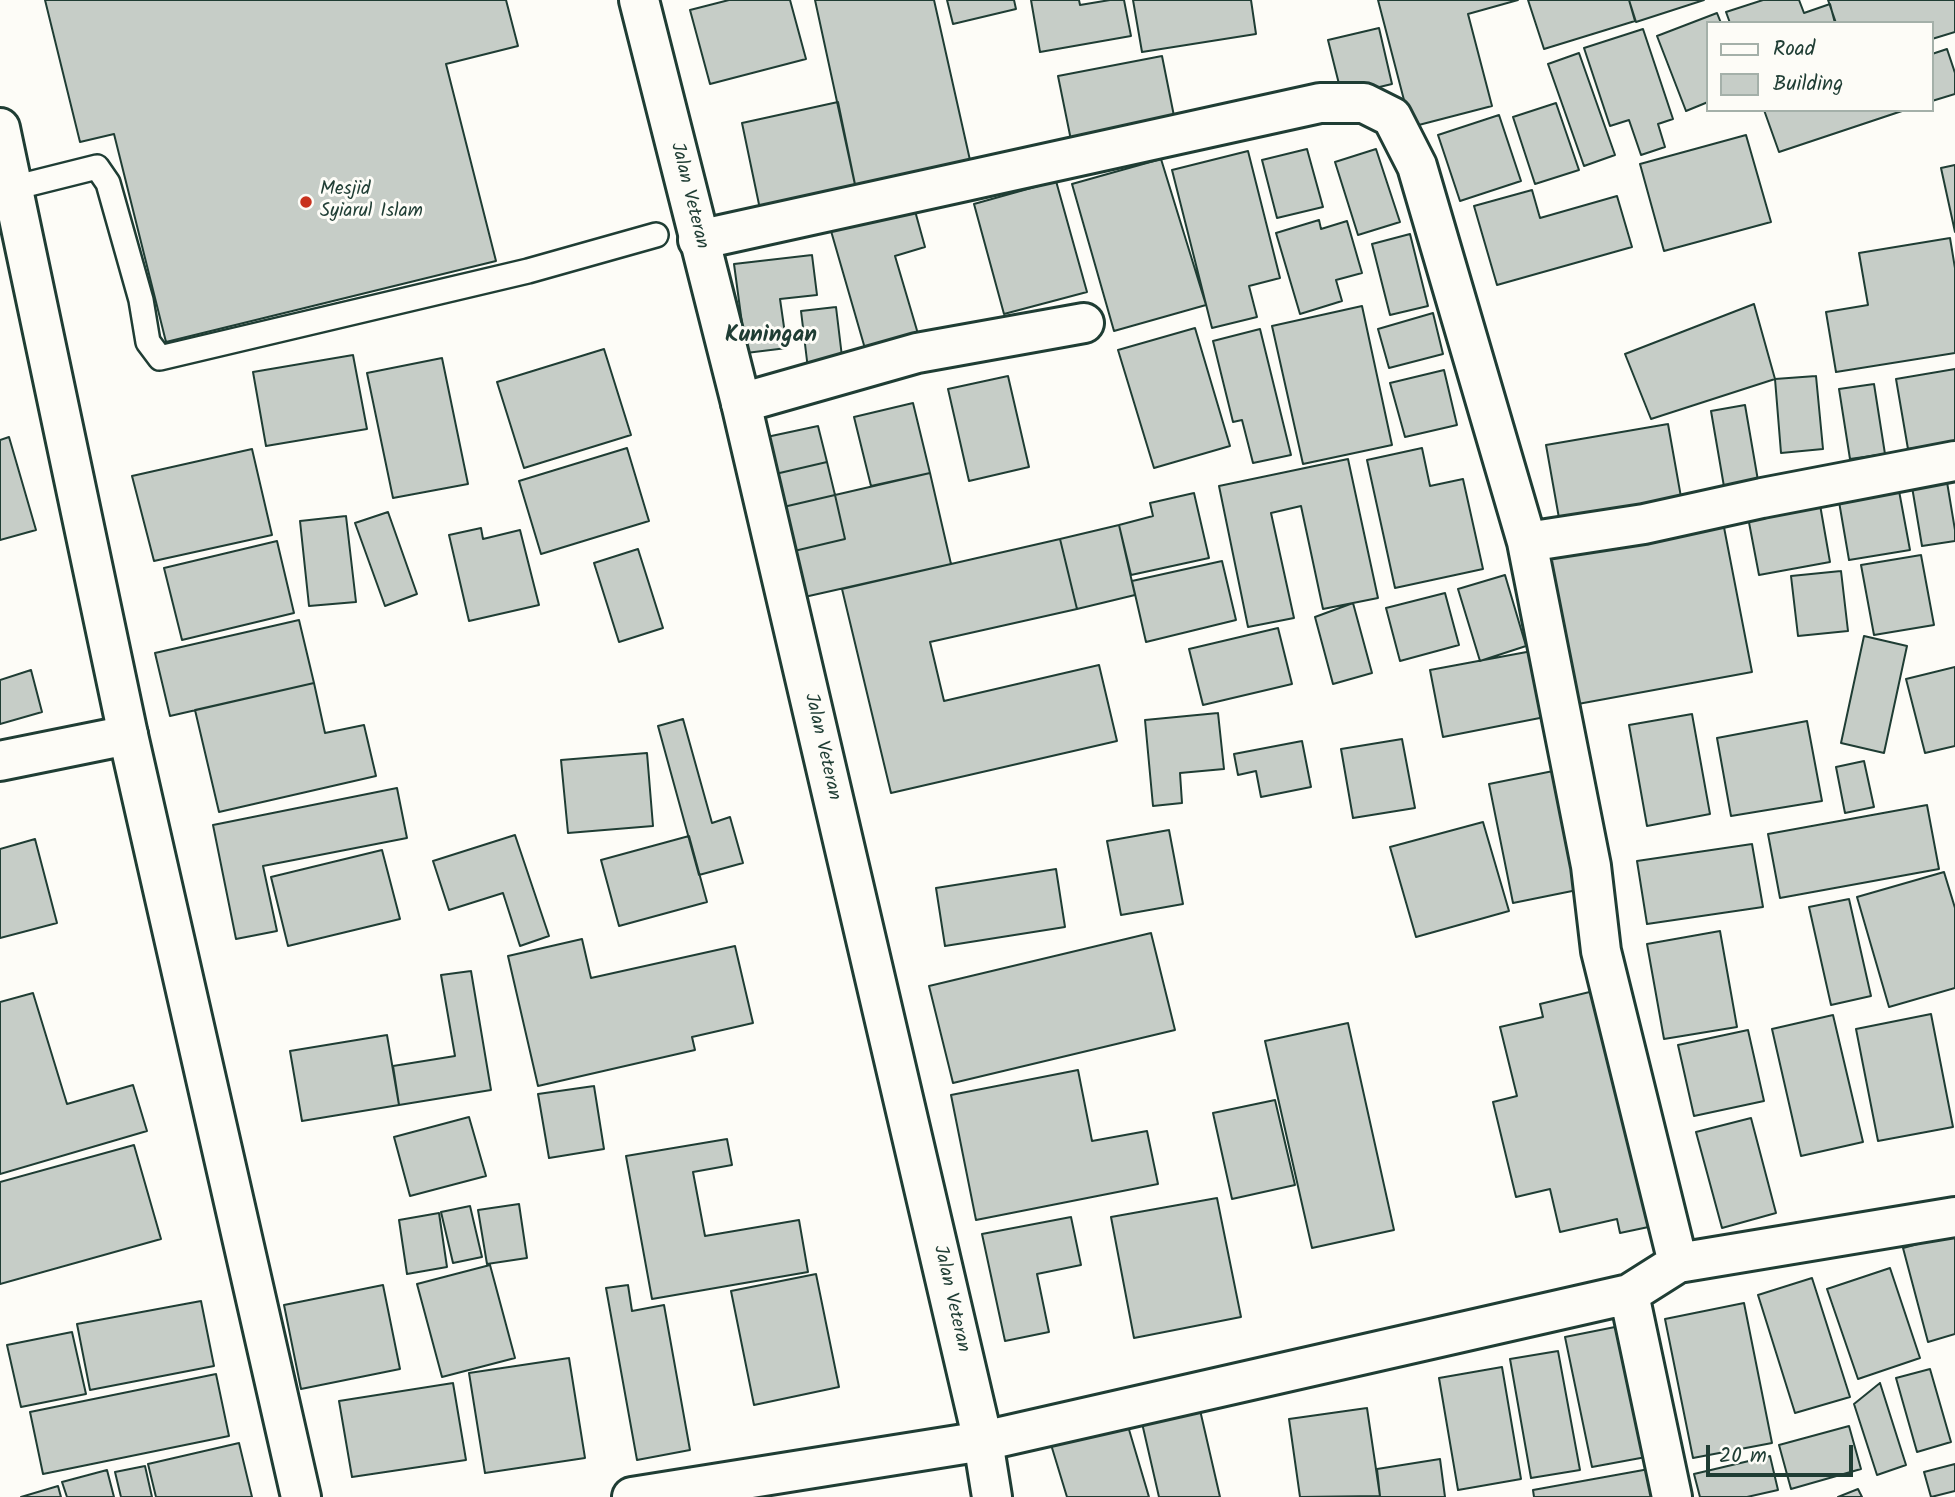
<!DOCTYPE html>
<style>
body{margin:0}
#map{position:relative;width:1955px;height:1497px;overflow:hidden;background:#fdfcf7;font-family:Kalam,sans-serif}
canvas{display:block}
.legend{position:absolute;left:1706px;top:21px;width:228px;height:91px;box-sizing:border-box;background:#fdfcf7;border:2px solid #a4b0a9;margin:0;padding:9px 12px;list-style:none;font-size:21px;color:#1f3d34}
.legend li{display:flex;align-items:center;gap:14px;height:35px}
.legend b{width:35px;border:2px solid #a4b0a9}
.scale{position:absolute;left:1706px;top:1445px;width:147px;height:32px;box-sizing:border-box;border:4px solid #1f3d34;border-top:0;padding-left:9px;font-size:21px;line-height:24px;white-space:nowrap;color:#1f3d34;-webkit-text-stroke:5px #fdfcf7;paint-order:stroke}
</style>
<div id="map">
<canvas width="1955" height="1497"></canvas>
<ul class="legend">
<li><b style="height:9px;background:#fdfcf7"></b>Road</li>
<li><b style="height:19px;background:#c6cdc7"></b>Building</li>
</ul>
<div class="scale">20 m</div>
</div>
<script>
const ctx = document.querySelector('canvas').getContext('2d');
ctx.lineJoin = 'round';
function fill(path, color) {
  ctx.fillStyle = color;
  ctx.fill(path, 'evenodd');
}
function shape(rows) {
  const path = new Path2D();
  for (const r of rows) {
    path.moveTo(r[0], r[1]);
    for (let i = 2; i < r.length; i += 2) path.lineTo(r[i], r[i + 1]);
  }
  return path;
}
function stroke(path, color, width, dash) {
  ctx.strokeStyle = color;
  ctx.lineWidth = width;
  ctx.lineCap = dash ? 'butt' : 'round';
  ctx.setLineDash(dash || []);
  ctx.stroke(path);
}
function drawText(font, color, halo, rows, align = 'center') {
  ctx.font = font + ' Kalam,sans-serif';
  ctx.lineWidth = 6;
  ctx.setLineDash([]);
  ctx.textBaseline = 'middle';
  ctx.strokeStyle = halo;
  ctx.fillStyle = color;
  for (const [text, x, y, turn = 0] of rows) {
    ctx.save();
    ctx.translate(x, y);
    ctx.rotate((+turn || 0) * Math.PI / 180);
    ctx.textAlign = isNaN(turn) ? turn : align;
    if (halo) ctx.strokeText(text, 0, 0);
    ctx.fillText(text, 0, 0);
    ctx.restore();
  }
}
const building = shape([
 [45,0,506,0,518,46,446,64,496,261,166,342,114,134,80,142,45,0],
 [729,0,790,0,806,59,710,84,690,10,729,0],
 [815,0,934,0,972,169,857,194,815,0],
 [947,0,1014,0,1016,9,953,24,947,0],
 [1031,0,1079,0,1080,5,1110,0,1124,0,1131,36,1040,52,1031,0],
 [1133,0,1251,0,1256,34,1142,52,1133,0],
 [1378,0,1518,0,1468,14,1492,106,1411,127,1378,0],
 [1528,0,1629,0,1635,21,1544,49,1528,0],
 [1629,0,1704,0,1636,22,1629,0],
 [1763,0,1799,0,1804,13,1830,4,1835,23,1730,23,1726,12,1763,0],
 [1828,0,1955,0,1955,32,1932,39,1932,23,1836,23,1828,0],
 [1717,13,1721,23,1708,23,1708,102,1686,111,1657,36,1717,13],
 [1379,28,1392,84,1342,96,1328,40,1379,28],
 [1643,29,1673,119,1658,124,1665,147,1641,155,1629,120,1610,126,1584,48,1643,29],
 [1947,49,1955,73,1955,94,1932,101,1932,54,1947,49],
 [1579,53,1615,155,1584,166,1548,64,1579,53],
 [1162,56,1177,131,1073,150,1058,76,1162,56],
 [838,102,857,194,761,214,742,123,838,102],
 [1556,103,1579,170,1535,184,1513,117,1556,103],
 [1764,110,1905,110,1779,152,1764,110],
 [1499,115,1521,181,1460,201,1438,135,1499,115],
 [1746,135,1771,222,1664,251,1640,164,1746,135],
 [1307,149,1323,207,1277,218,1262,160,1307,149],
 [1376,149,1400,222,1358,235,1335,162,1376,149],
 [1248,151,1280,278,1249,286,1257,317,1212,328,1172,170,1248,151],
 [1161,159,1206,305,1114,331,1072,184,1161,159],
 [1955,165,1955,232,1941,168,1955,165],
 [1056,181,1087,292,1004,314,974,204,1056,181],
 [1532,190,1540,218,1617,196,1632,247,1497,285,1474,206,1532,190],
 [912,200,925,247,895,256,921,344,868,359,829,224,912,200],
 [1319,220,1321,229,1347,221,1362,273,1336,280,1342,301,1300,314,1276,233,1319,220],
 [1410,234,1428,306,1390,315,1372,244,1410,234],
 [1950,238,1955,268,1955,353,1836,372,1826,312,1868,305,1859,253,1950,238],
 [812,255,817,295,780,299,787,348,746,353,734,264,812,255],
 [1754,304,1775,379,1651,419,1625,354,1754,304],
 [1362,306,1392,445,1303,464,1272,326,1362,306],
 [836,307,843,365,808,369,801,311,836,307],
 [1433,313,1443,354,1389,368,1378,329,1433,313],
 [1195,328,1230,446,1154,468,1118,350,1195,328],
 [1260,329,1291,455,1253,463,1242,420,1233,422,1213,341,1260,329],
 [604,349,631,435,524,468,497,382,604,349],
 [353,355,367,429,266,446,253,372,353,355],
 [442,358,468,484,393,498,367,373,442,358],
 [1955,369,1955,442,1908,449,1896,379,1955,369],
 [1444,370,1457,425,1405,437,1390,383,1444,370],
 [1008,376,1029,467,969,481,948,389,1008,376],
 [1816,376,1823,449,1781,453,1775,379,1816,376],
 [1874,384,1885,454,1850,459,1839,389,1874,384],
 [913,403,930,473,871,486,854,417,913,403],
 [1745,405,1761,498,1727,504,1711,411,1745,405],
 [1668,424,1684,514,1562,535,1546,445,1668,424],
 [818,426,827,462,771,475,762,438,818,426],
 [9,437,36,530,0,540,0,440,9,437],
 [627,448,649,521,541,554,519,481,627,448],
 [1422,448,1430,486,1463,479,1483,569,1395,588,1367,460,1422,448],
 [252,449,272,535,154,561,132,476,252,449],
 [1348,459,1378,598,1323,609,1301,506,1271,513,1294,618,1248,627,1219,486,1348,459],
 [827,462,835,495,779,508,771,475,827,462],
 [1945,470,1955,530,1955,541,1922,546,1910,475,1945,470],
 [930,473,951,564,800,598,790,552,845,539,835,495,930,473],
 [1897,480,1910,550,1849,560,1837,490,1897,480],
 [1194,493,1209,558,1131,575,1119,525,1153,516,1150,503,1194,493],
 [835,495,845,539,790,552,779,508,835,495],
 [1819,499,1830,562,1759,575,1747,512,1819,499],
 [388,512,417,594,385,606,355,523,388,512],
 [346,516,356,602,309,606,300,521,346,516],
 [1722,517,1752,672,1578,704,1548,550,1722,517],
 [1119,525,1135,595,1077,609,1060,539,1119,525],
 [481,528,483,539,520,530,539,605,469,621,449,535,481,528],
 [1060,539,1077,609,930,642,944,701,1099,665,1117,741,891,793,842,589,1060,539],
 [277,541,294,613,182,640,164,568,277,541],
 [638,549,663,628,619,642,594,563,638,549],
 [1921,555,1934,625,1874,635,1861,565,1921,555],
 [1222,561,1236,620,1146,642,1132,581,1222,561],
 [1841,571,1848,631,1798,636,1791,576,1841,571],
 [1505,575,1526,646,1480,661,1458,589,1505,575],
 [1445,593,1459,645,1400,661,1386,608,1445,593],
 [1353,603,1372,673,1333,684,1315,617,1353,603],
 [299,620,314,683,170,716,155,653,299,620],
 [1278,628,1292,684,1203,705,1189,649,1278,628],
 [1864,636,1907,646,1884,753,1841,743,1864,636],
 [1532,651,1545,717,1443,737,1430,670,1532,651],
 [1955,667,1955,746,1925,753,1906,679,1955,667],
 [31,670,42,712,0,724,0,680,31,670],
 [314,683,325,733,364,725,376,776,219,812,195,710,314,683],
 [1218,713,1224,769,1180,773,1182,803,1153,806,1145,720,1218,713],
 [1692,714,1710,814,1647,826,1629,725,1692,714],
 [683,719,712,823,730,817,743,863,699,875,658,726,683,719],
 [1807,721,1822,801,1731,816,1717,738,1807,721],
 [1402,739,1415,808,1353,818,1341,749,1402,739],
 [1302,741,1311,787,1261,797,1256,771,1238,775,1234,754,1302,741],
 [647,753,653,826,568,833,561,760,647,753],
 [1864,761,1874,807,1845,813,1836,767,1864,761],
 [1563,769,1587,888,1513,903,1489,784,1563,769],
 [397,788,407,838,263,866,277,931,236,939,213,825,397,788],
 [1927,805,1939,869,1780,898,1768,834,1927,805],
 [1483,822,1509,911,1416,937,1390,847,1483,822],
 [1169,830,1183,904,1121,915,1107,841,1169,830],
 [515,835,549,936,520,946,503,893,449,910,433,861,515,835],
 [689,836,707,902,619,926,601,860,689,836],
 [35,839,57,923,0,938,0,849,35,839],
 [1752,844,1763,907,1647,924,1637,861,1752,844],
 [382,850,400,919,288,946,271,877,382,850],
 [1056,869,1065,927,945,946,936,888,1056,869],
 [1944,872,1955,908,1955,988,1889,1007,1857,897,1944,872],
 [1849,899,1871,996,1831,1005,1809,907,1849,899],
 [1720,931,1737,1027,1664,1039,1647,944,1720,931],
 [1151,933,1175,1030,953,1083,929,986,1151,933],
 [582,939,591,978,735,946,753,1023,692,1037,695,1050,538,1086,508,956,582,939],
 [471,971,491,1090,399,1105,393,1066,455,1056,441,975,471,971],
 [1602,989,1658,1225,1620,1233,1617,1219,1560,1232,1550,1189,1516,1197,1493,1102,1517,1096,1500,1027,1543,1017,1540,1004,1602,989],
 [33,993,67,1104,133,1085,147,1131,0,1174,0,1002,33,993],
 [1931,1014,1953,1127,1878,1141,1856,1029,1931,1014],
 [1833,1015,1863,1142,1801,1156,1772,1029,1833,1015],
 [1348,1023,1394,1230,1312,1248,1265,1041,1348,1023],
 [1748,1030,1764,1101,1694,1116,1678,1045,1748,1030],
 [387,1035,399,1105,302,1121,290,1051,387,1035],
 [1078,1070,1092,1141,1147,1131,1158,1184,976,1220,951,1095,1078,1070],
 [594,1086,604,1149,549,1158,538,1094,594,1086],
 [1275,1100,1295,1185,1232,1199,1213,1113,1275,1100],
 [469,1117,486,1176,410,1196,394,1137,469,1117],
 [1751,1118,1776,1213,1722,1228,1696,1132,1751,1118],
 [727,1139,732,1165,693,1172,705,1236,799,1220,808,1272,652,1299,626,1156,727,1139],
 [134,1145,161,1239,0,1284,0,1182,134,1145],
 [1217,1198,1241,1317,1134,1338,1111,1217,1217,1198],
 [519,1204,527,1258,487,1264,478,1210,519,1204],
 [470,1206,482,1257,453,1263,441,1212,470,1206],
 [439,1213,447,1267,407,1274,399,1220,439,1213],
 [1071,1217,1081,1265,1037,1274,1049,1332,1005,1341,982,1234,1071,1217],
 [1955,1234,1955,1334,1928,1342,1903,1248,1955,1234],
 [490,1265,515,1358,442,1377,417,1284,490,1265],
 [1890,1268,1920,1358,1858,1379,1827,1289,1890,1268],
 [816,1274,839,1387,754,1405,731,1291,816,1274],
 [1812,1278,1850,1397,1795,1413,1758,1295,1812,1278],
 [383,1285,400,1369,301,1389,284,1305,383,1285],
 [628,1285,632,1311,664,1305,690,1450,637,1460,606,1288,628,1285],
 [201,1301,214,1366,90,1390,77,1324,201,1301],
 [1744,1303,1772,1443,1693,1458,1665,1319,1744,1303],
 [1620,1326,1646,1457,1592,1467,1565,1337,1620,1326],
 [72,1332,86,1394,21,1407,7,1345,72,1332],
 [1558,1351,1580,1470,1531,1478,1510,1359,1558,1351],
 [569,1358,585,1458,485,1473,469,1373,569,1358],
 [1502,1367,1521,1479,1458,1490,1439,1378,1502,1367],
 [1930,1369,1951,1442,1917,1452,1896,1378,1930,1369],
 [216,1374,229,1436,43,1474,30,1412,216,1374],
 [453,1383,466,1460,352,1477,339,1401,453,1383],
 [1880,1383,1906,1465,1877,1475,1854,1404,1880,1383],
 [1367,1408,1380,1496,1300,1497,1289,1419,1367,1408],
 [1200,1410,1220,1497,1159,1497,1142,1423,1200,1410],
 [1125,1416,1149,1497,1067,1497,1049,1438,1125,1416],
 [1849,1426,1861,1469,1791,1489,1779,1445,1849,1426],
 [239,1443,252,1497,156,1497,148,1464,239,1443],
 [1770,1456,1778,1490,1747,1497,1700,1497,1694,1474,1770,1456],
 [1440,1459,1445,1497,1371,1497,1380,1496,1377,1469,1440,1459],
 [1955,1464,1955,1491,1931,1497,1924,1472,1955,1464],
 [145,1466,152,1497,121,1497,115,1472,145,1466],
 [1649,1469,1654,1497,1534,1497,1533,1490,1649,1469],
 [107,1470,114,1497,67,1497,62,1482,107,1470],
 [58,1486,61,1497,21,1497,58,1486],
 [1858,1489,1862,1497,1838,1497,1858,1489]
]);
const service = shape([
 [13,188,97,167,108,183,141,300,148,342,160,358,528,271,656,235]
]);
const minor = shape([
 [698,240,1320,103,1364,103,1392,117,1417,166,1527,542,1591,866,1601,951,1678,1263],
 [741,403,917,353,1084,323],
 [1527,542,1644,524,1762,498,1955,461],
 [0,761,128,735],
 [1629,1294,1672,1497],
 [632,1497,983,1441,1629,1294,1678,1263,1955,1217]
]);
const secondary = shape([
 [0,128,128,735,301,1497]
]);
const primary = shape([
 [639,0,741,403,983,1441,992,1497]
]);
const markers = [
 [306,202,7,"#c8321e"]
];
const poiNames = [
 ["Mesjid",320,191],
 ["Syiarul Islam",320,213]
];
const streetNames = [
 ["Jalan Veteran",688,196,76],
 ["Jalan Veteran",821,747,77],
 ["Jalan Veteran",950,1299,77]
];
const quarterNames = [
 ["Kuningan",771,337]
];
fill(building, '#c6cdc7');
stroke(building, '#1f3d34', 2);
stroke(service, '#1f3d34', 28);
stroke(minor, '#1f3d34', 44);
stroke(secondary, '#1f3d34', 44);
stroke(primary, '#1f3d34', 44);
stroke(service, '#fdfcf7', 23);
stroke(minor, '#fdfcf7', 38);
stroke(secondary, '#fdfcf7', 38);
stroke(primary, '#fdfcf7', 38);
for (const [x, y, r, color] of markers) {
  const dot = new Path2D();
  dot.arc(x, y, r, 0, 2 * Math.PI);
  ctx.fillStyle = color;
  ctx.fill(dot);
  stroke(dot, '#fdfcf7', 2.5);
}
drawText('19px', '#1f3d34', '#fdfcf7', poiNames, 'left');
drawText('19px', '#1f3d34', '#fdfcf7', streetNames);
drawText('bold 23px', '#1f3d34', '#fdfcf7', quarterNames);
</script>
